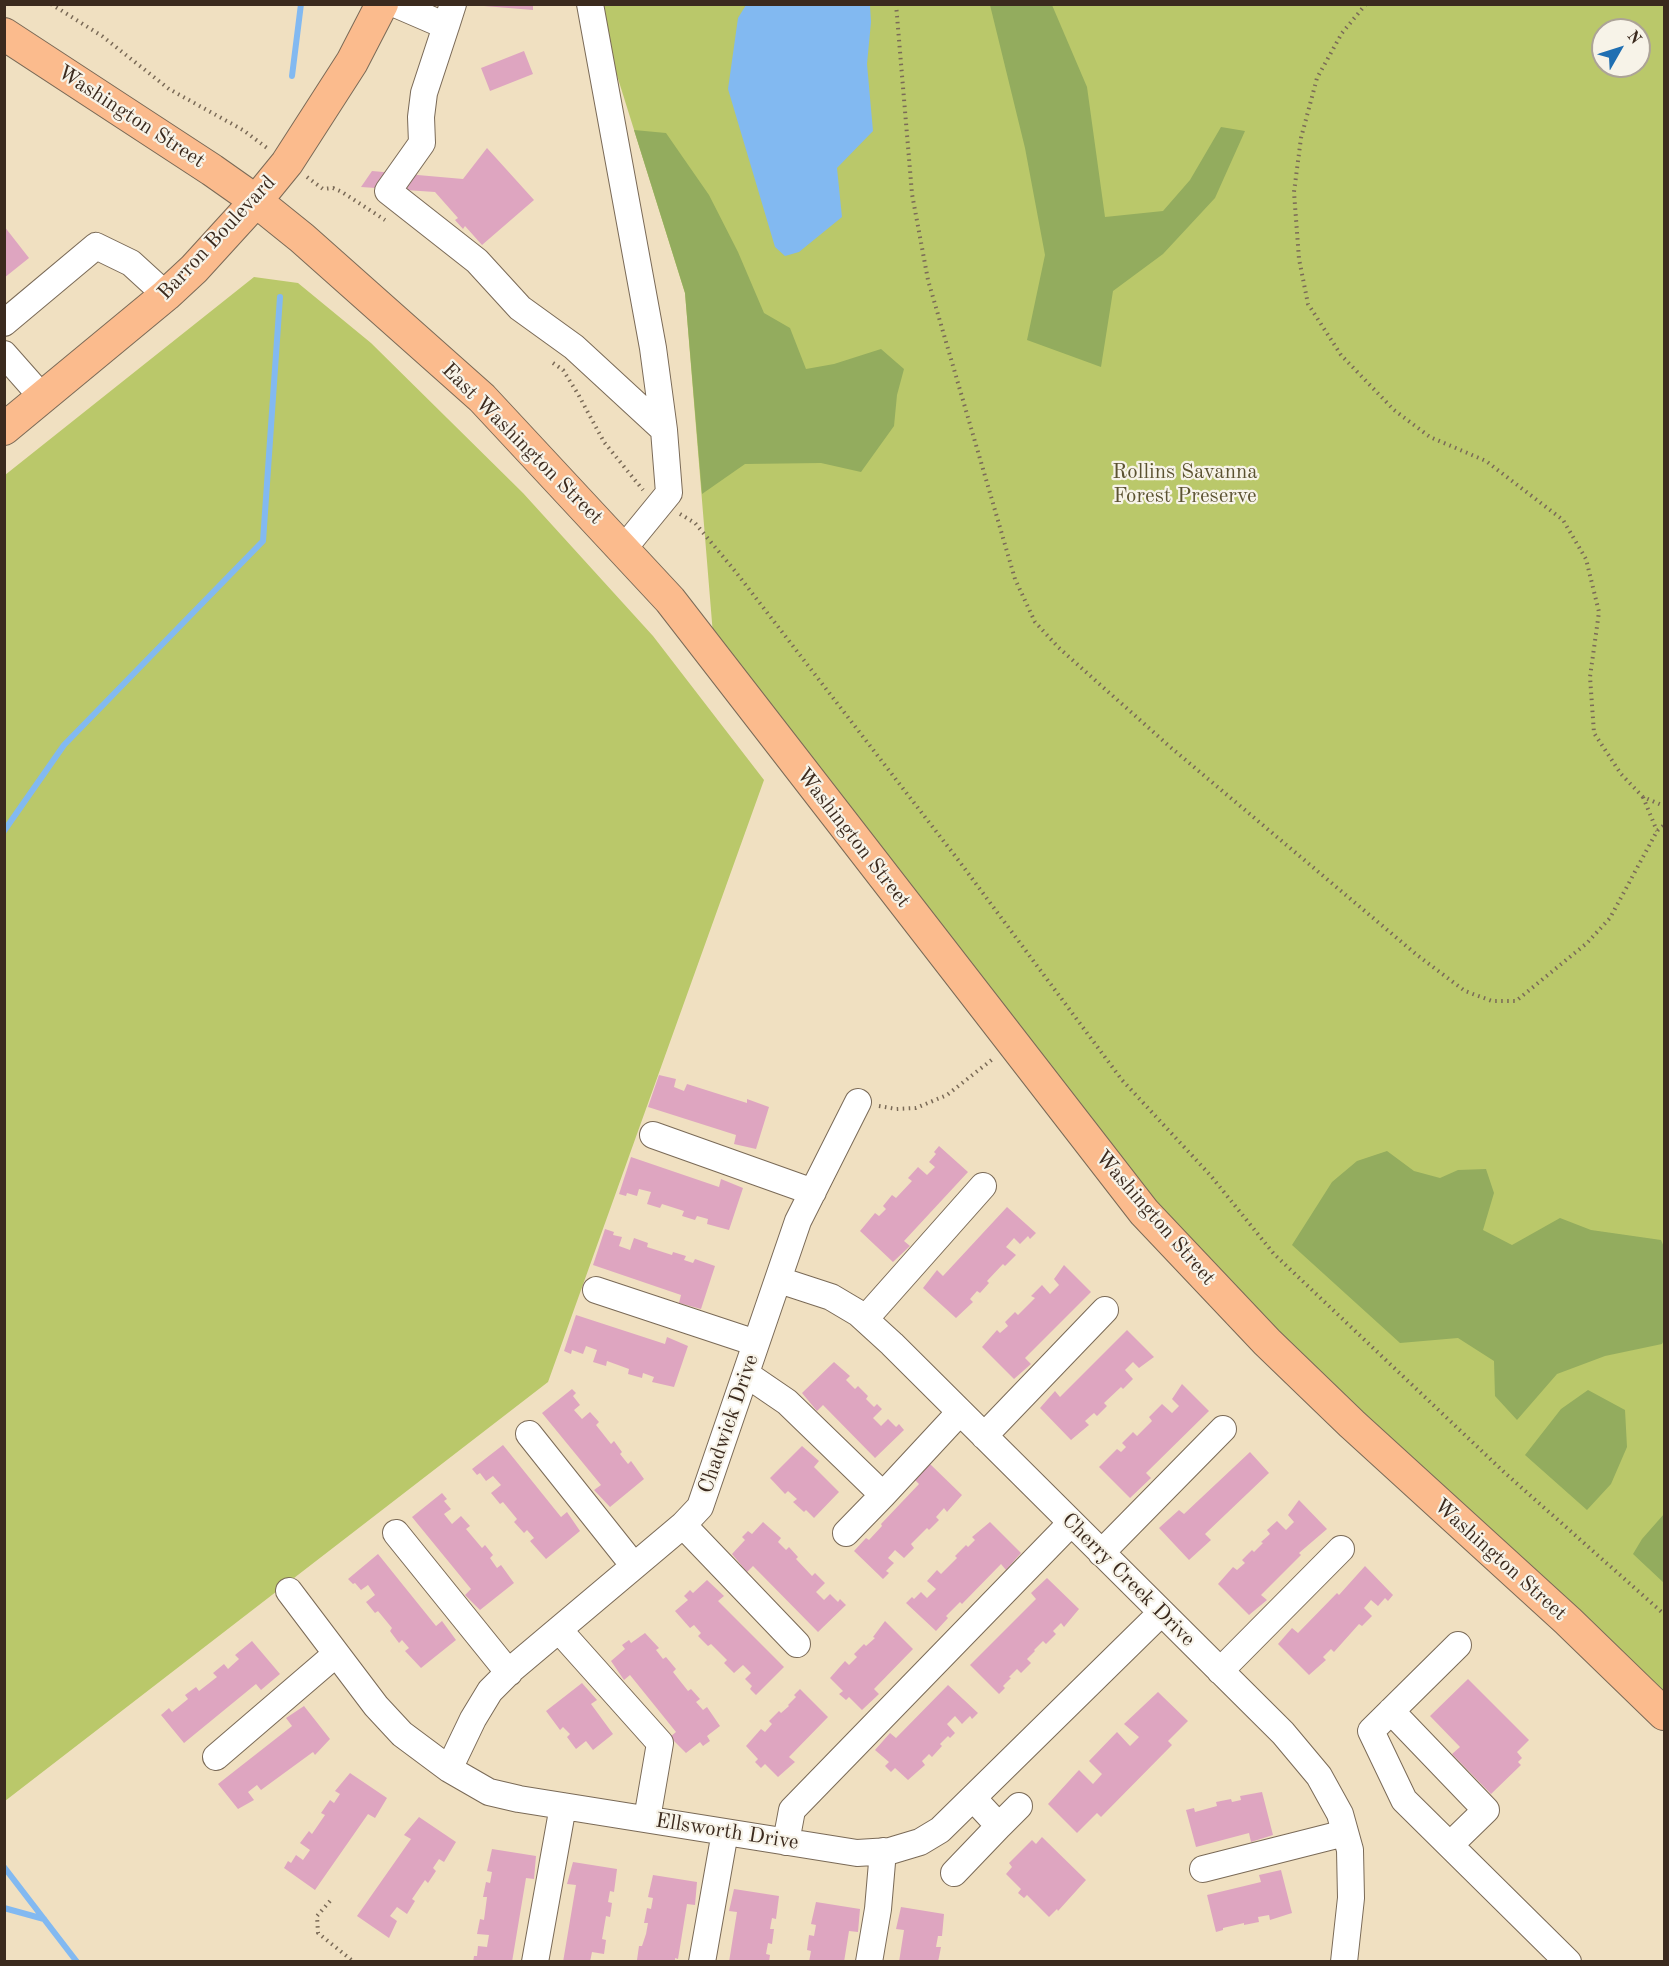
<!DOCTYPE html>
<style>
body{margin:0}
#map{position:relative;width:1669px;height:1966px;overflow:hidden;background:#f0e0c1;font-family:"Old Standard TT",serif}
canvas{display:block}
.frame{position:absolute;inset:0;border:6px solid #3b2a1e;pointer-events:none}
.north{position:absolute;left:1591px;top:18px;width:60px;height:60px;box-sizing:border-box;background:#f7f3e8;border:2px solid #aca397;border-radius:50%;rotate:51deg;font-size:16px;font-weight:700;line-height:24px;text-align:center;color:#3b2a1e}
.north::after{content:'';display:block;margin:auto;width:21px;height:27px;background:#1f6fb2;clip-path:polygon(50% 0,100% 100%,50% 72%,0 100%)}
</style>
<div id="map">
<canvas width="1669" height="1966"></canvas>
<div class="frame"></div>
<div class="north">N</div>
</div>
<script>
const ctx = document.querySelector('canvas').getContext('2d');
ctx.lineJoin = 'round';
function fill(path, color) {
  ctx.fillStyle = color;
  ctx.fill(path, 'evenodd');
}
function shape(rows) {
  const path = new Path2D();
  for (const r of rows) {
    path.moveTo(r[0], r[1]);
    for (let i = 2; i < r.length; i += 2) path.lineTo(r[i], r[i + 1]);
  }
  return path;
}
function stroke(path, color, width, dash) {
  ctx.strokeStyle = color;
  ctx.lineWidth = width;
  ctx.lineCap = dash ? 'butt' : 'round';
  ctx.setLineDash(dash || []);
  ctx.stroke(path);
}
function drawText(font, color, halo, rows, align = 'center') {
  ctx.font = font + ' "Old Standard TT",serif';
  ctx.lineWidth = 4.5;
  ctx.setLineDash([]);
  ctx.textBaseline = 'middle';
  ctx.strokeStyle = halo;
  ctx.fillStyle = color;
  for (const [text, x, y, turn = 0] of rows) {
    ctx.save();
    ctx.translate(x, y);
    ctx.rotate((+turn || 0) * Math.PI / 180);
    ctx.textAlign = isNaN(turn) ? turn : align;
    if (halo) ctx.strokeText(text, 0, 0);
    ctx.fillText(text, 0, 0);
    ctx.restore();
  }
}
const green = shape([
 [595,5,1664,5,1664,1714,1267,1342,715,659,685,293],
 [1603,30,1639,30,1639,66,1603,66],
 [254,277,298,283,371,343,523,493,653,636,764,780,548,1382,5,1801,5,475]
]);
const forest = shape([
 [990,5,1052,5,1087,87,1105,217,1163,211,1190,180,1221,127,1245,131,1215,198,1163,254,1113,291,1101,367,1027,340,1045,255,1025,148],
 [634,130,666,133,709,195,738,252,764,313,790,328,806,369,834,364,881,349,904,369,897,395,894,426,861,472,821,463,745,464,702,494,685,293],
 [1387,1151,1414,1171,1440,1178,1458,1170,1486,1169,1494,1193,1483,1230,1512,1245,1560,1218,1591,1230,1661,1240,1664,1247,1664,1340,1662,1344,1605,1356,1557,1374,1517,1420,1495,1396,1494,1361,1458,1338,1400,1343,1292,1245,1332,1182,1357,1161],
 [1588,1390,1625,1410,1627,1447,1611,1484,1587,1510,1525,1455,1561,1409],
 [1664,1514,1664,1583,1633,1554,1642,1539]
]);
const water = shape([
 [746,5,870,5,871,22,867,64,873,131,837,168,842,217,799,252,785,256,775,247,728,89,738,18]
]);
const stream = shape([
 [292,76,301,4],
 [4,831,64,745,263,541,280,297],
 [4,1867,77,1962],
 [4,1908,44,1919]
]);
const building = shape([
 [484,4,533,4,533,10,484,6],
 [524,51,533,74,490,91,481,68],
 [487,148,534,200,482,245,465,226,463,229,455,220,458,218,435,192,361,187,372,171,463,179],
 [4,226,29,258,4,278],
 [659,1075,676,1079,674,1087,684,1091,687,1084,747,1103,747,1099,769,1107,756,1149,734,1144,736,1135,648,1107],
 [939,1146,968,1172,904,1241,910,1246,893,1262,860,1231,875,1213,879,1216,886,1209,883,1206,892,1195,896,1198,912,1181,908,1178,918,1167,927,1175,935,1167,929,1162,936,1154,934,1152],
 [631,1157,719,1187,721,1179,743,1188,729,1230,707,1224,708,1219,697,1216,695,1220,682,1216,684,1211,662,1204,660,1208,647,1204,651,1192,639,1189,637,1196,627,1193,626,1196,619,1194],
 [1007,1207,1036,1233,1030,1239,1028,1236,1020,1244,1014,1238,1006,1247,1016,1255,1005,1266,1003,1264,987,1281,989,1283,980,1293,977,1291,970,1299,973,1302,956,1318,923,1288,937,1270,943,1276],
 [605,1229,614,1232,613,1235,622,1237,619,1246,630,1250,634,1238,648,1243,647,1247,672,1255,673,1252,686,1256,684,1260,693,1263,695,1259,715,1266,701,1309,679,1303,681,1295,593,1265],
 [1064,1265,1091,1292,1025,1358,1031,1364,1014,1379,982,1347,997,1330,1000,1333,1008,1326,1005,1322,1015,1312,1018,1315,1035,1298,1031,1296,1042,1285,1050,1294,1059,1285,1054,1279],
 [576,1315,665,1344,667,1337,688,1346,674,1387,652,1382,654,1377,643,1373,642,1378,628,1374,629,1369,607,1361,606,1366,593,1362,597,1350,586,1346,583,1354,572,1350,571,1354,564,1351],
 [1127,1330,1154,1357,1139,1368,1133,1362,1125,1370,1133,1379,1123,1389,1121,1387,1104,1403,1107,1406,1097,1416,1094,1413,1085,1421,1089,1425,1071,1440,1040,1408,1055,1391,1060,1397],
 [834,1362,850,1376,846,1380,855,1389,858,1386,868,1396,866,1399,874,1407,877,1404,882,1409,873,1418,881,1426,888,1419,896,1427,899,1424,904,1430,875,1458,823,1405,817,1411,802,1393],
 [1182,1384,1209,1411,1146,1473,1151,1478,1130,1498,1099,1467,1117,1449,1121,1452,1126,1447,1122,1443,1133,1432,1137,1436,1152,1421,1149,1417,1162,1404,1172,1413,1179,1406,1172,1399],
 [572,1389,576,1393,573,1396,580,1405,574,1410,582,1419,590,1412,599,1422,596,1425,611,1444,614,1441,622,1452,620,1454,628,1464,631,1461,644,1479,610,1507,594,1490,601,1485,542,1413],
 [503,1445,561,1517,567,1512,580,1531,546,1559,530,1541,534,1538,527,1530,524,1533,514,1522,517,1519,503,1502,500,1504,491,1493,501,1485,493,1476,486,1481,480,1473,477,1475,472,1469],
 [802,1446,819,1461,814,1467,839,1492,814,1518,806,1510,804,1512,793,1502,797,1499,788,1491,785,1494,770,1478],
 [1250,1452,1269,1473,1205,1534,1211,1540,1189,1560,1159,1528,1179,1510,1184,1514],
 [930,1464,962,1495,947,1512,944,1508,936,1517,939,1520,929,1530,927,1528,911,1544,914,1548,904,1558,895,1550,888,1558,894,1563,886,1571,889,1573,883,1579,854,1551,866,1538,869,1540,882,1526,881,1524,919,1484,914,1479],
 [442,1493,447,1499,444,1501,451,1509,444,1514,452,1524,461,1516,470,1526,466,1529,482,1548,485,1545,493,1555,490,1558,497,1568,501,1565,514,1583,480,1610,465,1595,471,1589,412,1517],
 [1299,1500,1327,1529,1299,1553,1301,1555,1261,1595,1267,1600,1249,1615,1218,1584,1233,1567,1237,1570,1245,1563,1242,1560,1252,1550,1254,1552,1263,1543,1261,1542,1270,1534,1267,1530,1277,1521,1286,1530,1294,1522,1288,1515],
 [763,1522,781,1538,778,1542,786,1550,789,1547,798,1557,796,1559,812,1576,815,1573,825,1583,816,1592,824,1600,830,1594,838,1602,840,1599,846,1605,818,1632,753,1566,747,1572,732,1554,745,1540,742,1537,748,1531,752,1534],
 [990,1522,1021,1553,1006,1570,1001,1564,962,1604,960,1602,946,1616,948,1618,936,1631,906,1603,912,1597,914,1599,921,1592,927,1598,936,1589,927,1581,937,1570,941,1574,957,1558,955,1556,966,1545,968,1547,975,1540,972,1537],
 [378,1554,436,1626,442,1621,456,1640,421,1668,405,1651,409,1648,402,1640,399,1643,390,1631,392,1628,378,1611,375,1613,366,1602,375,1595,368,1585,361,1590,355,1583,353,1584,348,1579],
 [1365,1566,1393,1595,1388,1601,1385,1598,1378,1606,1371,1600,1364,1608,1372,1616,1362,1626,1359,1624,1334,1652,1331,1649,1323,1657,1326,1660,1309,1675,1278,1644,1292,1628,1298,1633,1337,1593,1339,1595],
 [1047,1578,1079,1609,1064,1627,1061,1623,1053,1631,1056,1634,1046,1644,1043,1641,1034,1650,1035,1651,1027,1659,1031,1663,1021,1673,1017,1669,1009,1677,1011,1678,1003,1686,1005,1688,999,1694,970,1665,1036,1599,1031,1593],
 [707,1580,724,1596,718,1601,784,1667,756,1695,750,1689,752,1686,745,1679,751,1673,743,1665,734,1673,724,1663,727,1660,711,1644,708,1646,698,1636,701,1633,694,1625,690,1628,675,1611,688,1600,684,1596,690,1590,693,1593],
 [885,1621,913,1649,874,1689,879,1694,862,1710,849,1697,846,1700,839,1694,843,1691,830,1678,845,1661,849,1665,857,1657,854,1654,864,1644,866,1646,875,1638,873,1637],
 [645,1633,659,1648,656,1650,663,1659,666,1657,676,1669,673,1672,688,1691,691,1689,700,1699,696,1702,703,1710,707,1707,720,1726,707,1736,710,1741,703,1746,700,1742,686,1753,670,1737,676,1732,630,1675,624,1680,611,1661,625,1649,622,1645,629,1640,631,1643],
 [252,1641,280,1674,261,1690,256,1684,184,1743,161,1715,169,1708,172,1712,188,1699,185,1695,196,1687,199,1691,217,1677,213,1673,224,1664,228,1669,239,1659,235,1655],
 [1468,1679,1529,1740,1517,1752,1522,1758,1518,1762,1521,1765,1491,1794,1452,1754,1460,1747,1430,1716],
 [582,1683,597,1700,591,1704,613,1734,593,1750,586,1741,576,1749,567,1737,570,1734,563,1727,560,1730,546,1711],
 [948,1685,978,1713,972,1719,970,1716,962,1724,955,1716,947,1724,955,1733,950,1738,948,1736,940,1744,942,1746,932,1757,929,1754,922,1761,925,1765,908,1780,895,1768,891,1772,885,1766,889,1762,875,1750,890,1733,896,1738],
 [800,1689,828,1717,789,1757,795,1762,778,1777,765,1764,761,1768,755,1762,758,1759,746,1746,761,1729,765,1732,772,1724,769,1721,779,1711,781,1713,789,1706,788,1705,796,1697,794,1695],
 [1158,1692,1188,1721,1168,1741,1172,1745,1101,1817,1097,1813,1077,1833,1048,1804,1079,1770,1093,1784,1102,1774,1089,1761,1117,1732,1130,1746,1139,1737,1124,1724],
 [304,1706,330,1739,315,1755,313,1752,261,1790,257,1785,248,1792,254,1800,238,1809,218,1784,292,1726,286,1718],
 [350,1773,387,1798,375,1818,368,1814,315,1890,284,1868,288,1861,291,1863,296,1855,303,1860,310,1850,300,1843,309,1831,312,1834,325,1815,321,1813,330,1800,334,1803,340,1794,335,1791],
 [1262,1792,1273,1835,1251,1842,1249,1833,1196,1847,1186,1810,1194,1808,1195,1812,1217,1806,1216,1802,1231,1799,1232,1802,1241,1800,1240,1796],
 [419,1817,456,1842,444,1862,439,1859,433,1868,436,1871,428,1883,425,1880,412,1899,415,1901,407,1914,397,1907,390,1916,397,1921,389,1938,357,1916,411,1839,404,1835],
 [1042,1837,1086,1880,1058,1911,1057,1909,1049,1917,1027,1895,1024,1898,1018,1893,1021,1889,1006,1874,1012,1867,1009,1863,1032,1840,1036,1844],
 [492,1849,536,1856,534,1879,526,1878,512,1962,473,1962,474,1956,477,1956,478,1946,487,1947,489,1935,477,1934,480,1919,484,1920,487,1897,483,1897,486,1882,490,1883,492,1872,487,1871],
 [573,1862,617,1869,614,1892,610,1891,608,1902,612,1903,610,1917,606,1916,602,1939,606,1940,604,1954,592,1952,590,1962,563,1962,576,1885,567,1884],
 [1281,1870,1292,1913,1270,1920,1269,1915,1258,1917,1259,1922,1244,1925,1244,1923,1223,1928,1223,1930,1216,1932,1207,1895,1261,1882,1259,1875],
 [653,1875,697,1882,695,1905,687,1904,678,1959,675,1958,675,1962,637,1960,639,1946,642,1946,646,1934,648,1923,644,1923,647,1908,651,1909,653,1898,648,1897],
 [734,1889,779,1896,776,1919,772,1918,770,1929,774,1929,772,1944,768,1943,766,1954,770,1955,769,1962,729,1962,737,1912,729,1911],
 [816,1902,860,1909,858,1932,849,1931,844,1962,809,1962,811,1951,807,1950,809,1935,814,1936,816,1925,811,1924],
 [901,1907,944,1914,942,1936,938,1936,936,1947,941,1947,938,1962,899,1962,904,1930,896,1929]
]);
const path = shape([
 [51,4,102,36,169,89,243,130,267,148],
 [896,4,912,194,928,280,1015,579,1035,622,1058,647,1169,746,1417,955,1465,991,1492,1001,1516,1001,1587,943,1610,918,1657,831,1664,825],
 [1366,4,1342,33,1317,78,1301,138,1294,192,1299,259,1308,304,1341,355,1394,410,1430,437,1486,461,1563,520,1586,559,1599,612,1590,677,1594,733,1621,774,1643,797,1664,806],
 [307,177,323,189,333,188,342,192,385,220],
 [553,363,563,370,578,394,604,442,643,490],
 [680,514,695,523,735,571,959,861,1122,1080,1211,1176,1274,1254,1505,1473,1664,1614],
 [1643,797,1657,831],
 [879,1106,896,1109,916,1108,947,1095,994,1058],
 [330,1901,317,1916,318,1933,354,1962]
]);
const minor = shape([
 [395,4,446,26,453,4],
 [590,4,653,348,664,430,669,493,624,548],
 [446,26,424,93,421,117,422,143,388,191,477,261,520,308,574,347,664,430],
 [4,323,96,246,131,263,166,295],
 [4,354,42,397],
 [653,1135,813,1192],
 [779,1280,831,1297,858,1313,892,1344,1283,1733,1319,1776,1340,1814,1350,1850,1351,1898,1344,1962],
 [596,1290,756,1343],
 [865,1319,983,1186],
 [746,1374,787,1402,883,1495,960,1412],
 [529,1434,634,1566],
 [984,1436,1105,1310],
 [683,1525,797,1644],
 [396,1533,509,1673],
 [846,1533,883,1495],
 [1101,1553,1223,1429],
 [289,1591,376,1706,402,1734,449,1769,489,1792,519,1799,857,1853,890,1851,920,1842,940,1830,1161,1613],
 [559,1630,660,1743,647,1819],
 [1458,1645,1371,1731,1404,1800,1568,1962],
 [1220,1671,1341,1549],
 [1391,1711,1486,1810,1450,1845],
 [216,1757,336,1654],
 [449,1769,473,1719,490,1691,512,1669,683,1525,700,1507,798,1221,858,1102],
 [999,1826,1019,1806],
 [786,1842,792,1810,1071,1523],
 [1203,1869,1345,1833],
 [954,1873,999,1826,973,1798],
 [535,1962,563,1806],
 [702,1962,725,1832],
 [869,1962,878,1909,883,1851]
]);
const major = shape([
 [4,34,212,170,256,201,302,238,482,398,670,600,1144,1212,1267,1342,1352,1424,1568,1621,1664,1714],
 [4,429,166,295,194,269,256,201,287,163,352,62,382,4]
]);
const streetNames = [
 ["Washington Street",131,117,33],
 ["Barron Boulevard",217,238,-47],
 ["East Washington Street",522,444,45],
 ["Washington Street",853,838,52],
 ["Washington Street",1155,1218,49],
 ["Chadwick Drive",729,1424,-71],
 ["Washington Street",1500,1560,42],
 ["Cherry Creek Drive",1128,1580,45],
 ["Ellsworth Drive",727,1832,9]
];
const parkNames = [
 ["Rollins Savanna",1185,472],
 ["Forest Preserve",1185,496]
];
fill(green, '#bac86a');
fill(forest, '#93ac5e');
fill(water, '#82b9f1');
stroke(stream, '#82b9f1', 6);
fill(building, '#dea5c0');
stroke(minor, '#7a6a57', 28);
stroke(major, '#7a6a57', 34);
stroke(path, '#7a6a57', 4, [1.5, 4.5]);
stroke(minor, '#fff', 26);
stroke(major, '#fbbb8d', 32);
drawText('21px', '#3b2a1e', '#f7f3e8', streetNames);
drawText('21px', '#5b5231', '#f7f3e8', parkNames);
</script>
